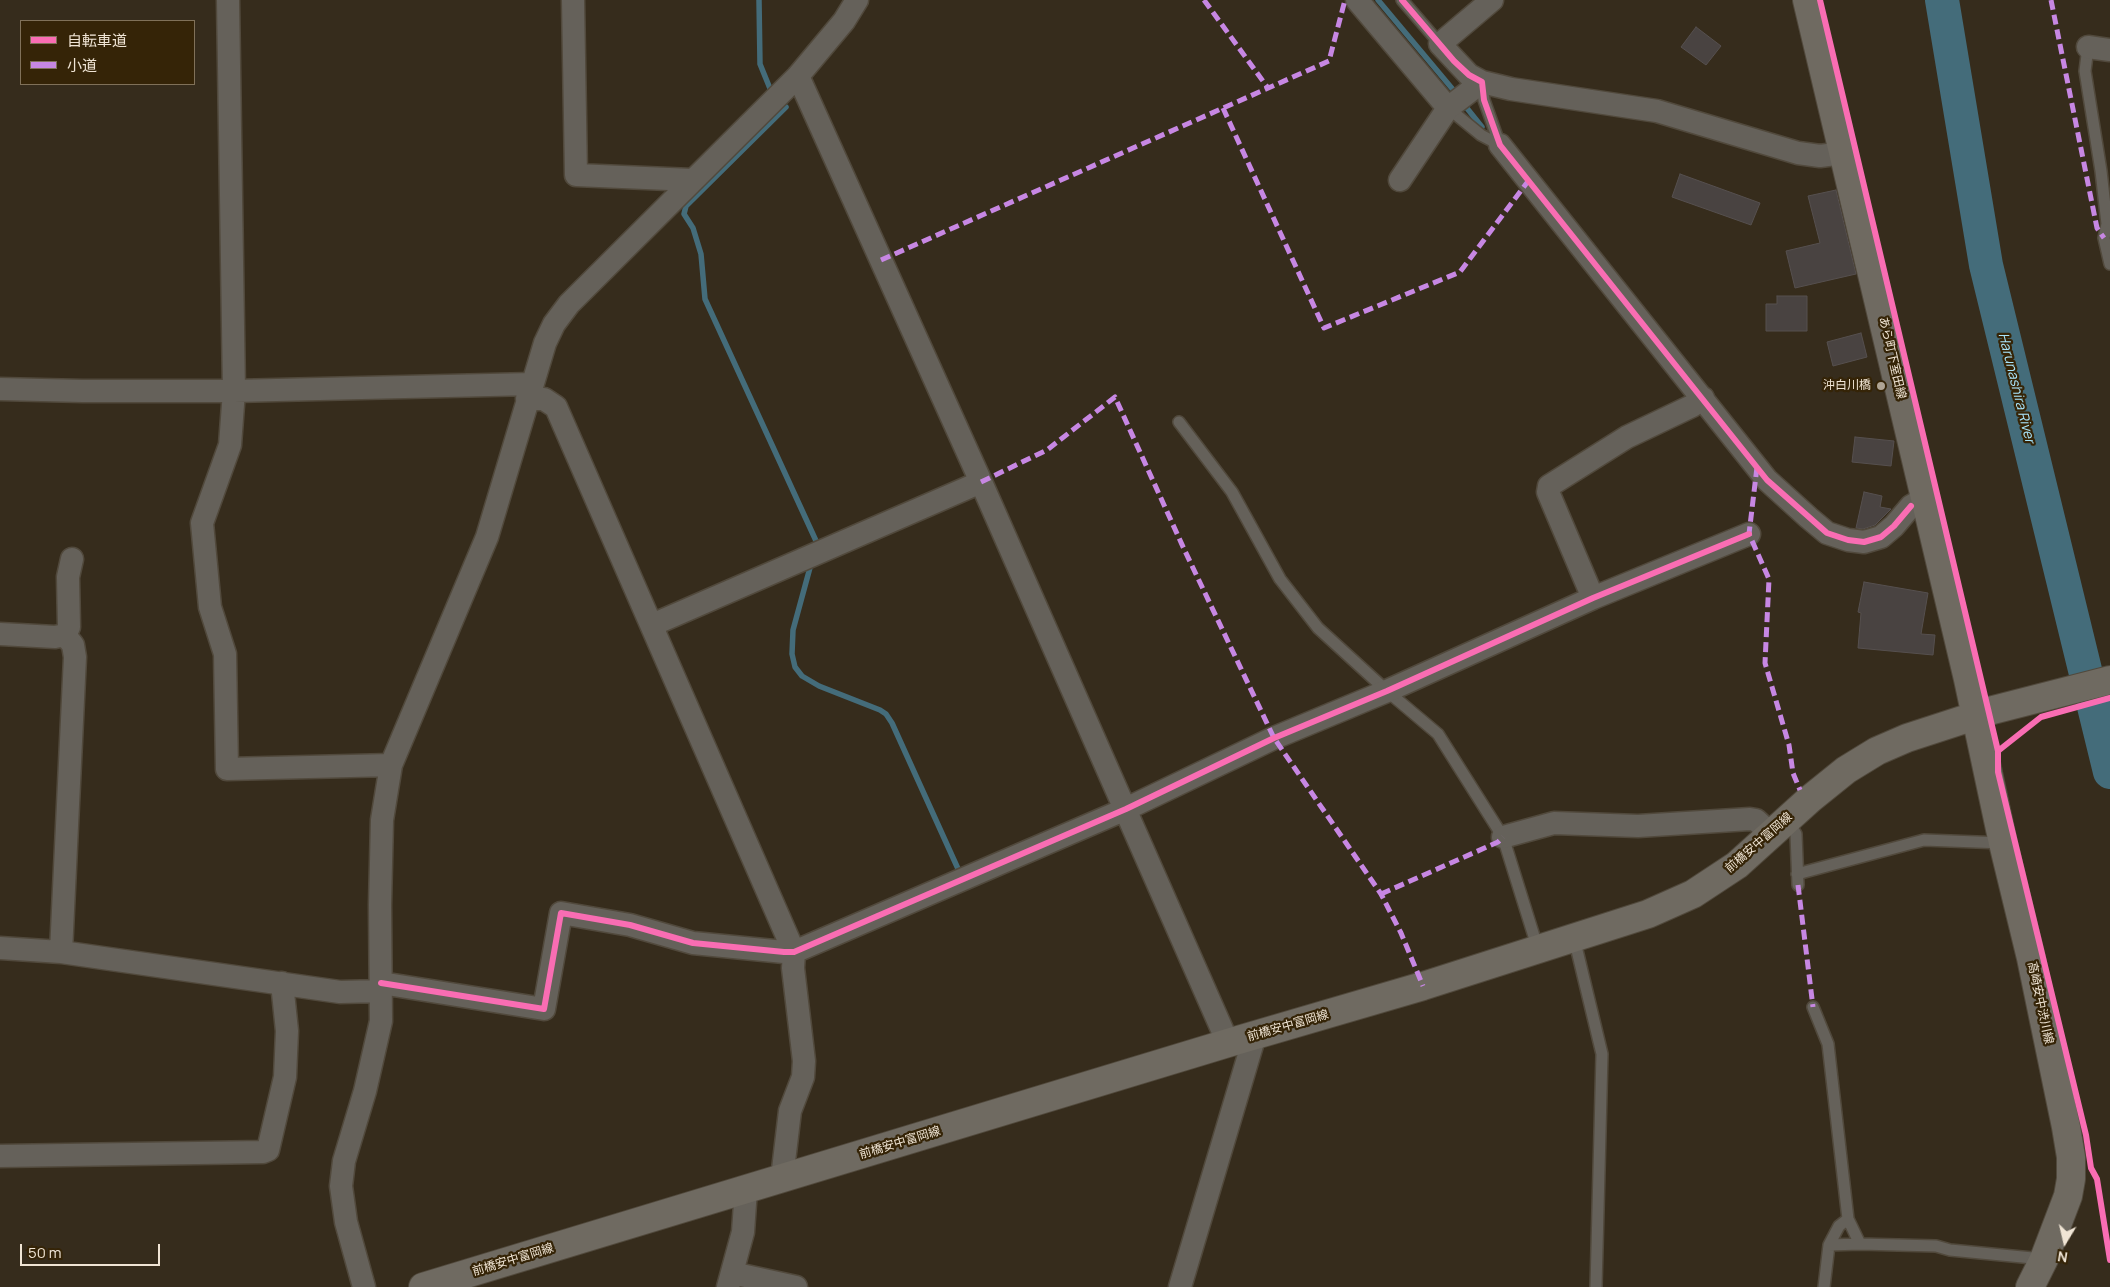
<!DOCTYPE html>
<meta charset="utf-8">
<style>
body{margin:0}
#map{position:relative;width:2110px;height:1287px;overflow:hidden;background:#362c1c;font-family:Manrope,"Noto Sans JP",sans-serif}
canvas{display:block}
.legend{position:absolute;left:20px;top:20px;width:175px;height:65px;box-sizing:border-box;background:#352407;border:1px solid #807159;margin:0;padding:6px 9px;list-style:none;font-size:15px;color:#f0e5d5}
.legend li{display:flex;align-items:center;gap:10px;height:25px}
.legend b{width:25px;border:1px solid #807159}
.north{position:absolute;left:2040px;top:1217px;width:50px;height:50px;-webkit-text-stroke:4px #352407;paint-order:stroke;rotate:189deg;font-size:14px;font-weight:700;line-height:20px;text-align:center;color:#f0e5d5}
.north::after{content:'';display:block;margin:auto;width:18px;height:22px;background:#f0e5d5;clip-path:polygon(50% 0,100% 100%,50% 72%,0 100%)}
.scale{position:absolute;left:20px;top:1244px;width:140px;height:22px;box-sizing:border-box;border:2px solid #f0e5d5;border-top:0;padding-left:6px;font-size:15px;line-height:18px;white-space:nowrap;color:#f0e5d5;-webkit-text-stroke:4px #352407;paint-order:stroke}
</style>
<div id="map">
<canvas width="2110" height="1287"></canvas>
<ul class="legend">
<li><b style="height:6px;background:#f96db3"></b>自転車道</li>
<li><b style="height:6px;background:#c787e3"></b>小道</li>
</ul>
<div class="north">N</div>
<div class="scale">50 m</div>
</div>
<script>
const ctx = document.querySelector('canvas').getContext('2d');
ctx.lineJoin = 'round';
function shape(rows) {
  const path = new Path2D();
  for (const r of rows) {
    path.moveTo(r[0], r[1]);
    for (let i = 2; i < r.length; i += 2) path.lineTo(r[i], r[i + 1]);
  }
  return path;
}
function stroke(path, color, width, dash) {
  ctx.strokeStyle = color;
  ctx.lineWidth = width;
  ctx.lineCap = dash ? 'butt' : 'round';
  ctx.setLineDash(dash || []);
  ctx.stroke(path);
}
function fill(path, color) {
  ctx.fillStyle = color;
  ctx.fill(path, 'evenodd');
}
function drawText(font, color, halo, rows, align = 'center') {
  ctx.font = font + ' Manrope,"Noto Sans JP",sans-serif';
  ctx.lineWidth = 4.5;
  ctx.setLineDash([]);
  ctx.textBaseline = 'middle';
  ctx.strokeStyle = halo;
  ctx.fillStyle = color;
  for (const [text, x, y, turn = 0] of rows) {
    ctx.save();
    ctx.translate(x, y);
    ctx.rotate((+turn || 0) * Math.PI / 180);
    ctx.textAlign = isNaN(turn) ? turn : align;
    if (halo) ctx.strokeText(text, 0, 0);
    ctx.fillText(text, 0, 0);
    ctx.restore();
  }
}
const stream = shape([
 [759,0,760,64,771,91],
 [1378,0,1455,92],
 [786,107,686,206,684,214,693,228,701,254,705,299,817,543],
 [1466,107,1482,127],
 [811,564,793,630,792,654,795,667,802,676,819,686,880,710,886,714,892,723,959,871]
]);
const river = shape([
 [1942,0,1986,265,2110,772]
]);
const building = shape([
 [1696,27,1721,46,1706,65,1681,47,1696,27],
 [1680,174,1760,203,1751,225,1672,197,1680,174],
 [1836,190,1856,274,1795,288,1786,251,1820,243,1808,196,1836,190],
 [1777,296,1807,296,1807,331,1766,331,1766,304,1777,304,1777,296],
 [1861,333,1867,357,1833,366,1827,342,1861,333],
 [1855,437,1894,441,1891,466,1852,462,1855,437],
 [1864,492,1882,496,1880,507,1891,509,1875,525,1863,529,1856,528,1864,492],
 [1864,582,1928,593,1921,634,1935,635,1933,655,1858,648,1861,613,1858,612,1864,582]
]);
const service = shape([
 [1402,0,1440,44],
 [2088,47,2085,71,2101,171,2107,224,2104,238,2110,264],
 [1482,82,1484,100,1500,145],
 [1448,108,1481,135,1500,145],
 [1179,422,1232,492,1280,579,1318,628,1387,691,1438,734,1503,837,1538,949],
 [1787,819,1796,834,1798,885],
 [1797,874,1924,840,2003,843],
 [1574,938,1602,1054,1596,1287],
 [1813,1007,1828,1044,1848,1219,1860,1244],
 [1829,1245,1860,1244,1936,1246,1950,1250,2043,1259],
 [1824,1287,1829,1245,1839,1226,1848,1219]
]);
const minor = shape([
 [228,0,234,391,230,445,202,523,210,607,225,654,227,769,391,765],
 [573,0,576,175,692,180],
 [1357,0,1448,108],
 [1492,0,1440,44,1469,75,1482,82,1511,89,1657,111,1798,153,1820,156,1843,153],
 [2088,47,2110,50],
 [798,76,981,482,1228,1043],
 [1500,145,1767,480,1809,518,1827,533,1848,540,1864,542,1881,537,1894,526,1911,506,1925,498],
 [1400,180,1448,108,1482,82],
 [0,389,83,391,234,391,532,384],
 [527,399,544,399,556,407,794,952,793,968,804,1061,803,1077,790,1111,782,1178],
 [1593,598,1548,492,1549,486,1627,437,1692,406,1703,398],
 [652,625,981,482],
 [0,634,55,637,65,635,69,627,68,577,72,559],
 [1503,837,1554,823,1638,826,1750,819,1756,820,1771,834],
 [0,948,61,952,340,992,381,991],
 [61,952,75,657,73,645,65,635],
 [381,983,544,1009,561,913,630,925,693,943,784,952,794,952,1126,809,1274,738,1387,691,1593,598,1749,534],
 [0,1156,263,1152,268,1150,285,1077,287,1031,282,983],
 [732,1273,796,1287],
 [364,1287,346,1222,341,1186,344,1161,365,1091,381,1021,380,905,382,820,391,765,487,537,545,343,554,324,569,304,798,76,844,21,857,0],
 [728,1287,743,1232,746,1189],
 [1180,1287,1255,1035]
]);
const primary = shape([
 [1807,0,1968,679,2003,843,2031,958,2066,1127,2071,1157,2071,1179,2068,1196,2044,1259,2030,1287],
 [423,1287,1228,1043,1423,986,1648,914,1693,894,1737,865,1810,799,1846,770,1877,751,1907,738,1993,710,2110,680]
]);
const quiet = shape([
 [1204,0,1268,88],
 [2051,0,2097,228,2104,238],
 [1223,108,1324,328,1460,272,1529,180],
 [881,260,1329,61,1345,0],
 [1757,467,1749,534,1769,579,1765,663,1789,745,1793,773,1800,790],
 [981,482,1047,450,1115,397,1184,549,1274,738,1381,894,1401,933,1423,986],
 [1798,885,1813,1007],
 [1381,894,1498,842,1503,837]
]);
const cycleway = shape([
 [1402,0,1454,61,1469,75,1482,82,1484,100,1500,145,1767,480,1827,533,1848,540,1864,542,1881,537,1894,526,1911,506],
 [1820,0,1998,751],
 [2110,698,2041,717,1998,751,1998,772,2086,1135,2091,1168,2097,1179,2110,1260],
 [381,983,544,1009,561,913,630,925,693,943,784,952,794,952,1126,809,1274,738,1387,691,1593,598,1749,534]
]);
const markers = [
 [1881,386,5,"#afa494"]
];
const streetNames = [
 ["あら町下室田線",1892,358,77],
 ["前橋安中富岡線",1759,843,-41],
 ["高崎安中渋川線",2040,1003,78],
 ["前橋安中富岡線",1288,1026,-16],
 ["前橋安中富岡線",900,1143,-17],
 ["前橋安中富岡線",513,1260,-17]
];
const poiNames = [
 ["沖白川橋",1871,386]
];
const waterNames = [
 ["Harunashira River",2016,388,76]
];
stroke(stream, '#446c7a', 5.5);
stroke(river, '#446c7a', 34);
fill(building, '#494341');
stroke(building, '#56504f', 1);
stroke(service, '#51493c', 14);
stroke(minor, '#51493c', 25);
stroke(primary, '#51493c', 30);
stroke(service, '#65615a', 11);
stroke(minor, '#65615a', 22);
stroke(primary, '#6f6a61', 28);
stroke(quiet, '#c787e3', 5, [10, 5]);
stroke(cycleway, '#f96db3', 6);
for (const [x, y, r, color] of markers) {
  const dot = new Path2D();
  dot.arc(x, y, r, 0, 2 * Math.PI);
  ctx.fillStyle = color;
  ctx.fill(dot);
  stroke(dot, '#352407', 2);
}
drawText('12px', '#f0e5d5', '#352407', streetNames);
drawText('12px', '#f0e5d5', '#352407', poiNames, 'right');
drawText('italic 14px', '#a9e5fc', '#352407', waterNames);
</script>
